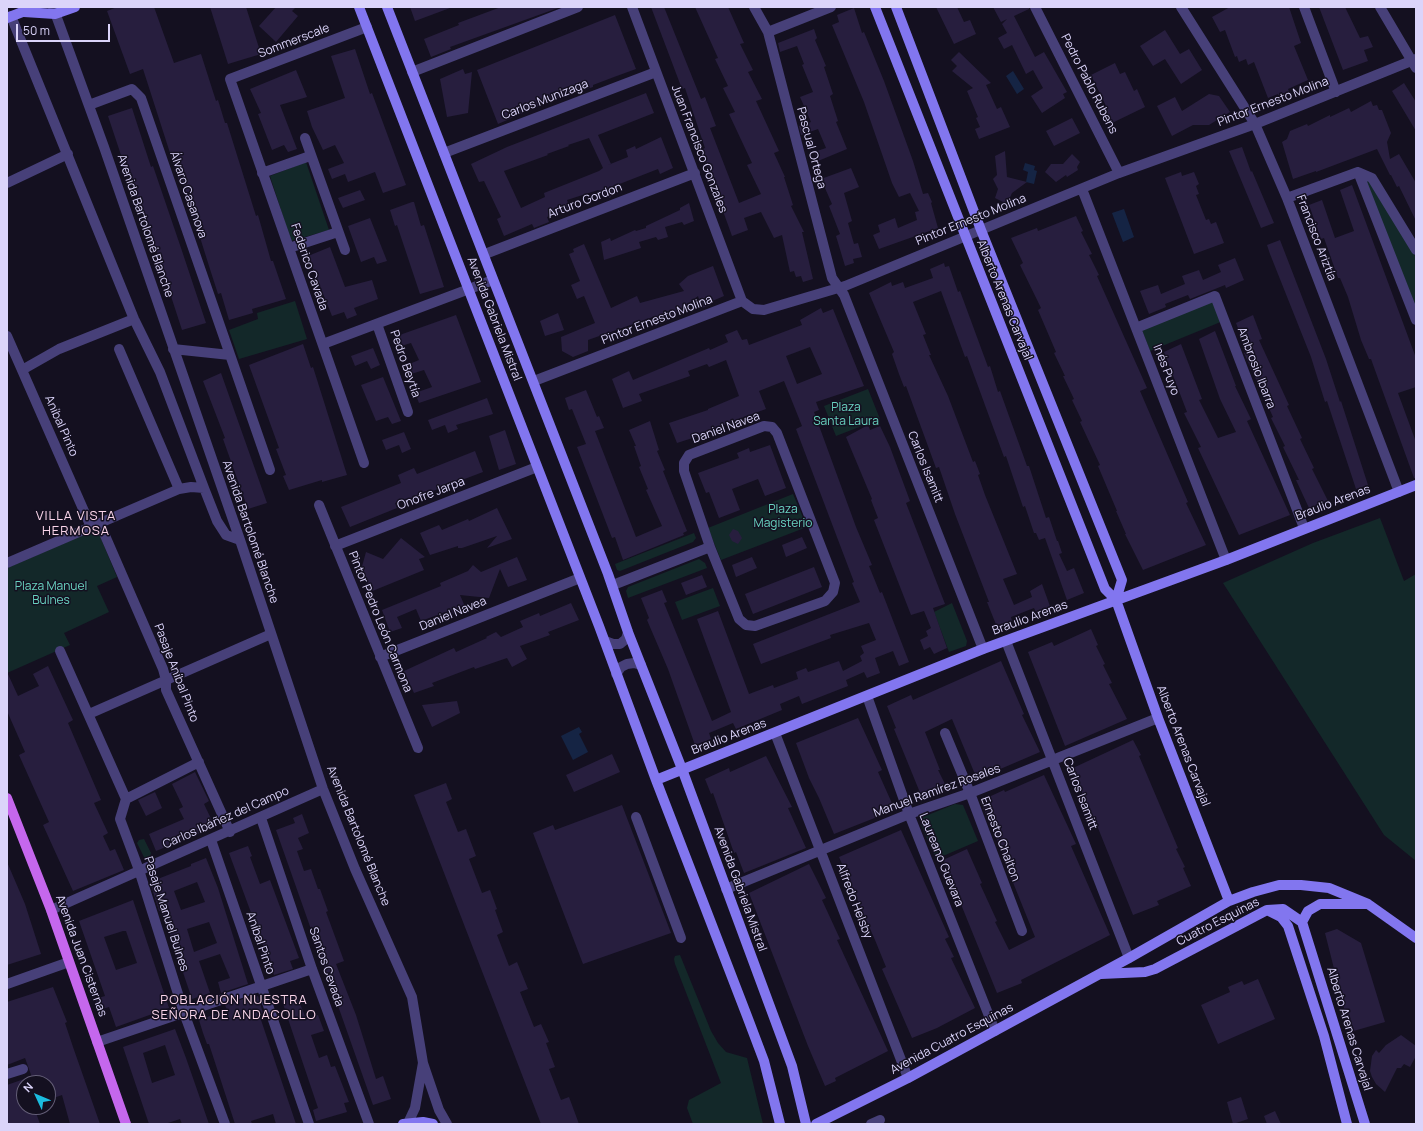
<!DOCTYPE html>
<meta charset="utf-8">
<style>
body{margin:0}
#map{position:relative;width:1423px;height:1131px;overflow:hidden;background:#141020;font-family:Manrope,sans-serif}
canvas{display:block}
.frame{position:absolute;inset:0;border:8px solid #dbd4fa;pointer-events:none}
.north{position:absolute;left:16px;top:1075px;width:40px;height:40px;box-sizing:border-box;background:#141020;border:1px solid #645e77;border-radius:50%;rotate:314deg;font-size:11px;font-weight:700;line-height:16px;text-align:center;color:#dbd4fa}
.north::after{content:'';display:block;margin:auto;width:14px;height:18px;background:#1bbcdf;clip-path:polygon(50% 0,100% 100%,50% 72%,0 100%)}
.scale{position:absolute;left:16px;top:24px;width:94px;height:18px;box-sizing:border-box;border:2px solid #dbd4fa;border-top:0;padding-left:5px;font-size:12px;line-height:14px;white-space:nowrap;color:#dbd4fa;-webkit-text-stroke:3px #141020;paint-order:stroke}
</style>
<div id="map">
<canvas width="1423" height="1131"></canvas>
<div class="frame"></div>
<div class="north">N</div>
<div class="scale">50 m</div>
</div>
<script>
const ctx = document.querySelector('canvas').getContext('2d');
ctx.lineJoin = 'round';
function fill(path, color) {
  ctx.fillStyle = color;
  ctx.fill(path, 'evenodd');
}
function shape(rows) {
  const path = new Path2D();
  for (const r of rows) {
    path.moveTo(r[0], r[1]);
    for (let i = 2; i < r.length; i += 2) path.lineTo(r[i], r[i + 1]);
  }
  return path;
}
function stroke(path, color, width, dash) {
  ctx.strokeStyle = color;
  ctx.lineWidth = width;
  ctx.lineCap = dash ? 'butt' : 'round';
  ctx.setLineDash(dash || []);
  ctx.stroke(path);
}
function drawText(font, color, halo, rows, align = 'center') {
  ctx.font = font + ' Manrope,sans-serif';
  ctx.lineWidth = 3;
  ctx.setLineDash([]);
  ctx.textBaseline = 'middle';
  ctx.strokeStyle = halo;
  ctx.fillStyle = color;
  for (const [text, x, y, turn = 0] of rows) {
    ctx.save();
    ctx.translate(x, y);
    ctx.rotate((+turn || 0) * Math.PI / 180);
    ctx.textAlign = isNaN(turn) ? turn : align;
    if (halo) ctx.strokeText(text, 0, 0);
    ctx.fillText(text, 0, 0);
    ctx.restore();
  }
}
const green = shape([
 [306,162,329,230,291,241,270,176],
 [1364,178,1370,180,1416,257,1416,311],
 [295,301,307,339,239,359,229,330,258,319,257,313],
 [1214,301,1223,321,1150,351,1142,330],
 [868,389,880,419,836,436,824,406],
 [793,494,807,527,721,560,708,528],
 [1380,518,1404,581,1416,574,1416,861,1384,835,1223,583,1313,543],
 [97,529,117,577,97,586,109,612,64,633,70,645,7,673,7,568],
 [694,533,696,538,693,542,620,571,617,570,615,564],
 [699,559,705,563,707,568,628,598,626,591,628,587],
 [713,588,720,606,682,620,675,602],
 [952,603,967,641,966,646,949,652,934,612],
 [955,804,963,805,978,841,936,859,921,825,923,817],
 [144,839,151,853,150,856,145,859,137,843,139,840],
 [680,955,711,1031,718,1043,726,1052,747,1058,763,1124,693,1124,687,1108,689,1100,721,1083,675,964,674,959,675,956]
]);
const water = shape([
 [1013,71,1024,89,1017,94,1006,76],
 [1025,163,1035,166,1034,170,1037,171,1034,184,1026,182,1028,172,1023,170],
 [1124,209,1134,237,1123,242,1112,213],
 [579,727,582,732,579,734,588,752,573,760,561,736]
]);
const building = shape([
 [117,7,154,7,174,63,201,54,216,101,218,100,225,123,227,123,256,216,258,215,271,261,273,261,286,299,252,309,253,313,229,320,221,293,218,294,209,266,182,180,179,181,143,69,130,74,107,11],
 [210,7,246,7,261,54,228,64],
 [276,7,296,7,292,11,298,16,276,42,259,26],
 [410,7,450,7,450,8,415,21],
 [501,7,558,8,450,47,451,49,431,57,424,39,459,25,458,23],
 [651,7,664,7,701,99,705,97,716,126,710,128,739,203,761,194,747,165,752,163,729,114,735,112,723,88,728,86,715,59,718,58,695,7,728,7,744,43,740,44,753,70,748,72,762,99,756,101,779,151,774,153,785,177,784,177,793,205,791,206,804,232,802,232,813,279,803,282,801,276,796,277,794,271,790,272,782,235,774,238,761,212,744,218,748,230,732,236,701,150,705,148,685,88,682,89],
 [936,7,957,7,964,22,970,20,976,34,954,44],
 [993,7,1029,7,1029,9,1014,16,1035,57,1044,52,1067,92,1063,94,1065,98,1042,113,1031,96,1043,88,1033,70,1026,74,1012,45,1004,49,998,38,1007,33,1002,24,1007,19,1001,22],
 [1230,7,1289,7,1301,43,1294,46,1308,80,1288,89,1290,95,1280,99,1278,94,1268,98,1254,62,1248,65,1246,59,1239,62,1237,56,1235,57,1225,30,1220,32,1212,17],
 [1319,7,1345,7,1360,38,1368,36,1373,47,1364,50,1368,61,1343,70],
 [854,8,862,33,864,32,884,81,913,161,923,194,928,193,932,202,931,203,938,228,879,249,873,235,880,232,878,225,895,218,898,228,917,220,915,212,919,211,910,193,899,197,892,183,864,102,832,25,839,22,837,15],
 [615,15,636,69,614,77,593,85,593,87,550,101,498,124,477,70],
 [814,29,817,38,815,40,826,66,824,67,833,94,830,96,838,121,836,122,847,149,818,161,814,152,826,148,818,129,801,135,799,126,811,122,800,97,813,92,802,65,804,64,797,46,780,52,778,43],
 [1165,30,1180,54,1189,49,1202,70,1181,84,1165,59,1153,66,1140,46],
 [355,49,370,94,372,93,406,185,383,193,375,172,348,182,345,174,332,179,328,169,344,163,335,145,323,150,312,127,307,111,345,98,331,56],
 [959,52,991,83,986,85,997,109,1001,107,1010,127,979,139,975,129,980,127,976,118,978,117,967,91,973,88,952,71,957,66,951,60],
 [1115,63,1120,74,1125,72,1134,91,1137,89,1145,107,1110,124,1102,108,1106,106,1091,75],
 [463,69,465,74,472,72,468,113,447,117,440,79],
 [296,70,307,97,280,105,297,149,288,152,284,145,272,150,258,114,261,113,250,89],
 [1404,83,1416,102,1416,131,1392,91],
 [646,93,654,113,598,135,611,164,608,165,628,157,626,150,635,146,636,149,661,137,673,168,660,174,658,169,617,185,610,198,598,190,567,200,570,208,547,217,549,222,534,228,532,224,504,236,497,219,501,217,484,181,479,182,471,164,507,147],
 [589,138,603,168,599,171,544,193,545,197,521,208,504,171,548,155,547,154,569,146,568,145],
 [1209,94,1219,96,1230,112,1209,125,1193,125,1172,136,1157,106,1175,97,1182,111],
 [1371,101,1373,106,1377,105,1379,110,1382,110,1391,133,1387,142,1390,159,1399,154,1416,183,1416,221,1399,186,1397,187,1391,175,1390,175,1377,149,1316,172,1316,171,1293,179,1282,142,1287,139,1290,131,1307,124,1308,126,1330,115,1330,117,1349,108,1351,112],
 [132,108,151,167,153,166,181,248,206,323,182,330,154,244,153,244,145,217,143,218,126,160,123,161,108,116],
 [1072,118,1080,133,1054,146,1046,131],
 [1242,147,1251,172,1252,171,1274,223,1261,228,1229,151],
 [1005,151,1007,177,1027,182,1012,193,1007,204,995,198,998,189,993,179,997,175,995,156],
 [1072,154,1080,162,1077,167,1078,170,1067,177,1066,175,1056,182,1045,172,1051,164,1063,164],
 [851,168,859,187,844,193,852,221,848,223,854,244,858,243,862,257,853,259,854,263,845,266,836,236,840,234,829,206,832,204,821,179],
 [1181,172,1182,176,1194,172,1199,184,1196,186,1199,194,1196,195,1206,220,1209,219,1211,224,1216,222,1224,243,1194,254,1165,178],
 [1352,185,1416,358,1416,387,1398,393,1416,442,1416,478,1414,478,1371,359,1369,359,1361,340,1348,297,1340,278,1338,278,1324,238,1321,239,1309,205,1322,200,1335,238,1354,231,1340,190],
 [360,190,365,200,343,208,338,198],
 [412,202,414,202,421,226,424,225,444,287,420,294,397,225,395,226,390,210],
 [689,203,694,221,684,225,682,222,665,227,668,237,658,240,656,237,639,242,641,248,604,260,601,242,610,238,611,241,635,230,636,231,646,228,646,226,680,210,680,208],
 [1076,216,1083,231,1081,232,1092,254,1089,255,1099,275,1097,276,1147,388,1140,391,1188,502,1186,503,1206,545,1143,570,1125,534,1126,534,1116,511,1117,511,1098,466,1100,465,1080,422,1082,421,1072,400,1074,399,1063,376,1065,376,1054,353,1056,352,1038,310,1041,308,1020,265,1023,263,1011,238,1037,228,1038,231],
 [370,218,387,261,377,264,374,257,361,262,348,226],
 [1280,240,1326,359,1340,402,1341,401,1368,485,1356,489,1327,401,1325,402,1311,357,1270,254,1267,245],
 [584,244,611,308,637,296,640,303,684,291,679,284,688,276,713,266,724,296,710,302,711,305,702,308,698,296,671,318,671,319,655,326,653,317,588,340,588,351,573,357,562,351,561,337,595,323,584,296,577,299,571,285,580,281,569,254,574,252,573,249],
 [330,247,345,287,372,280,378,299,354,308,357,315,347,319,344,312,332,316,308,256],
 [1235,258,1244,280,1226,288,1225,285,1190,299,1188,295,1165,304,1166,307,1149,314,1140,291,1158,285,1161,294,1185,284,1182,276,1199,270,1203,280,1221,272,1218,265],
 [944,263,945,267,949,266,958,292,960,291,988,367,990,366,998,392,1000,391,1027,466,1029,466,1046,518,1049,517,1057,541,1058,541,1062,553,1059,554,1067,571,1074,568,1084,593,1067,600,1045,538,1039,540,1036,533,1034,533,1025,506,1023,507,1006,456,1004,457,967,356,965,357,941,291,913,302,926,334,923,335,931,355,929,355,948,396,973,462,975,461,980,474,978,475,985,495,1017,574,1003,579,1014,605,1032,597,1030,591,1042,584,1051,609,1037,614,1034,608,1011,617,1012,621,997,627,987,602,989,602,955,514,939,467,936,468,906,386,904,387,899,374,892,354,894,352,869,293,891,282,892,286,903,282,905,288,933,278,930,269],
 [821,308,823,313,833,309,864,386,816,402,819,410,814,412,856,527,872,565,869,566,880,593,882,592,909,662,899,666,893,651,875,658,880,673,867,678,864,672,846,680,848,686,802,704,799,696,780,704,782,710,736,729,733,723,709,733,711,739,695,745,668,669,647,620,649,618,641,598,662,590,667,602,664,603,712,721,731,712,697,619,718,611,749,694,773,685,774,688,798,679,796,672,806,668,808,672,839,661,843,671,862,661,860,656,864,653,861,646,876,640,869,623,830,635,831,638,761,664,753,644,860,602,852,583,854,582,796,429,802,426,784,381,759,391,766,409,727,423,727,424,707,431,708,433,677,443,669,423,708,410,708,409,739,396,726,360,709,367,707,364,688,371,690,376,639,394,642,401,623,408,612,379,629,371,633,380,709,348,710,350,728,342,725,335,737,330,742,340,747,339,749,345,802,325,800,320],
 [810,347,822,374,797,384,786,356],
 [558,313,564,330,545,336,540,321],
 [456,315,481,382,419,403,415,393,432,387,424,370,411,374,407,365,419,360,411,343,398,347,394,337],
 [1253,315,1262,339,1259,340,1289,405,1287,406,1302,438,1300,439,1314,468,1312,469,1328,501,1309,508,1296,480,1299,480,1283,447,1285,446,1271,418,1273,417,1244,353,1247,352,1236,323],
 [1215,331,1236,386,1235,386,1251,419,1247,421,1290,515,1239,535,1198,448,1201,447,1184,413,1187,412,1164,352,1181,344,1202,399,1199,400,1218,438,1236,432,1220,399,1199,339],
 [303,344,311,368,313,367,347,475,322,482,322,480,289,490,283,476,286,475,276,449,279,448,249,365],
 [373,348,380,365,371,369,367,361,355,366,351,356],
 [221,373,267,503,248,509,223,439,225,438,203,381],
 [383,377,401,421,392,424,388,417,376,421,361,385],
 [586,390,597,417,599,416,604,428,595,431,636,537,662,526,646,490,648,489,639,467,641,466,634,446,636,446,629,430,650,421,659,450,657,451,665,470,663,471,687,531,683,533,684,535,623,560,615,537,612,538,577,447,586,444,572,409,569,410,565,398],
 [487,398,493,414,456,425,458,429,448,433,445,425,432,430,428,420],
 [868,425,870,430,880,426,890,447,910,501,906,503,945,604,933,608,947,648,934,654,930,647,924,650,920,640,928,636,926,631,931,628,924,611,911,615,874,520,878,518,871,500,872,499,846,437],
 [505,430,516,464,499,470,489,436],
 [404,432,411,449,402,453,399,445,386,450,382,440],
 [770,445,786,488,765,496,758,479,732,489,740,510,719,518,709,492,706,493,698,473,739,458,737,453,749,448,750,452],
 [475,451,483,472,425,494,395,503,397,508,350,527,341,507,401,483,398,475,414,468,417,474],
 [497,508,512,539,487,548,497,536,462,548,458,548,458,546,430,555,420,533,439,525,442,530,468,519,469,521],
 [733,529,738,531,742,538,738,544,732,541,729,535],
 [802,537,807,548,786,557,782,545],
 [401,538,425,557,419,559,424,570,370,592,361,570,366,552,383,559],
 [517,557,527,580,508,587,500,569,489,598,460,595,466,609,453,614,451,610,421,621,416,609,397,617,402,628,390,632,382,610,441,586,440,583,468,571,473,565,481,572],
 [752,557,757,568,736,577,732,565],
 [814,567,822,587,753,614,745,594],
 [702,575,707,587,686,595,681,583],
 [571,603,579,620,548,632,550,635,520,646,527,659,512,667,507,658,475,669,474,667,432,683,434,686,414,693,404,671,454,648,456,652,487,638,486,637,496,632,501,637,523,627,520,621,539,613,540,616],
 [1091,629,1098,645,1096,646,1105,664,1103,665,1112,683,1109,684,1127,719,1065,746,1028,652,1052,642,1054,646],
 [1001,661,1024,714,1022,715,1040,752,977,779,952,719,925,732,940,770,938,770,948,790,923,800,894,729,896,728,887,706,911,695,913,700],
 [48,666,73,720,68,723,101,800,94,803,108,833,103,836,110,851,115,849,124,870,73,891,43,825,49,822,19,755,25,752,7,711,7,672,18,696,39,686,33,674],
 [457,701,460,713,432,727,422,705],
 [858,718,882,770,878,772,895,810,834,834,819,798,809,778,796,743],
 [1133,740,1141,755,1139,756,1178,848,1176,849,1185,867,1183,868,1191,886,1157,901,1159,905,1133,915,1094,818,1085,801,1073,768],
 [612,754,620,772,574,792,566,775],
 [766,756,792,807,788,808,806,848,744,873,736,852,734,853,713,793,711,794,705,779,729,768,730,772],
 [195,772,209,801,204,804,215,827,156,851,149,834,184,819,179,809,183,807,172,784],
 [1044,775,1076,844,1071,846,1110,935,1021,980,1022,983,997,993,943,860,967,849,982,883,980,884,997,921,995,922,1009,950,1035,937,1010,875,1012,874,980,801,1004,790,1005,792],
 [446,783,452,799,446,802,458,832,466,829,476,856,469,859,482,893,490,890,497,909,495,910,503,932,497,935,509,966,517,962,528,989,520,992,534,1027,541,1024,549,1042,546,1043,555,1067,549,1069,561,1100,569,1097,579,1124,541,1124,414,795],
 [155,792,162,808,146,816,138,800],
 [622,805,671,933,583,964,533,833,553,825,555,830],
 [302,814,309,833,298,838,303,849,297,851,304,871,311,869,318,889,320,889,328,911,326,912,344,961,336,964,356,1015,376,1079,383,1076,391,1099,373,1105,276,830,295,823,293,818],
 [901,830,949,937,945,939,954,957,951,958,975,1008,937,1028,912,1038,882,969,886,967,875,940,839,857],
 [248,846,252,856,250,857,260,884,270,880,299,958,290,961,293,969,274,975,229,853],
 [206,858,218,888,248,984,221,993,218,982,230,978,220,954,199,961,210,993,192,999,171,937,161,911,159,911,150,882,191,866,191,864],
 [197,882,205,902,181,910,174,891],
 [209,922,217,943,194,952,187,929],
 [7,862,25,904,41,954,7,965],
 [809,864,826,898,822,900,840,939,837,940,888,1051,835,1078,836,1081,825,1086,808,1046,749,893],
 [133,900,169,1008,116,1027,109,1007,99,1010,95,999,105,996,79,921],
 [123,931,126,931,137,963,116,970,104,937],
 [1337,929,1361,943,1385,1022,1350,1032,1325,933],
 [1258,979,1275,1019,1218,1044,1201,1005,1230,992,1228,987,1242,981,1244,985],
 [53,987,67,1022,65,1023,73,1047,100,1124,70,1124,62,1095,48,1100,48,1083,34,1083,25,1058,7,1065,7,1002],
 [296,993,306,1019,318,1015,324,1031,311,1035,319,1058,327,1055,331,1067,335,1066,349,1102,344,1103,347,1112,316,1121,313,1110,318,1108,281,998],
 [252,996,253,998,258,996,263,1013,259,1014,296,1124,276,1124,273,1114,251,1121,252,1124,235,1124,209,1044,207,1044,203,1033,199,1020,227,1010,225,1005],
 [175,1029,186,1058,209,1124,182,1124,180,1119,165,1124,149,1124,123,1047],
 [165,1045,175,1075,152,1083,143,1053],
 [1401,1035,1416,1046,1416,1056,1410,1067,1404,1064,1401,1068,1397,1068,1385,1092,1376,1084,1372,1077,1370,1071,1372,1056,1376,1050,1379,1053,1386,1045],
 [24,1079,24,1107,34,1107,40,1124,7,1124,7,1085],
 [1241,1097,1248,1119,1233,1124,1227,1102],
 [1275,1111,1281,1124,1267,1124,1264,1116]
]);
const street = shape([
 [53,7,104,147,240,540,323,789,355,869,412,997,423,1063,439,1110,447,1124],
 [632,7,742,301],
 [754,7,768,32,832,278,844,295,983,649],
 [1035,7,1119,173],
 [1181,7,1255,124,1287,198,1399,492],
 [1304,7,1336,92],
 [1380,7,1416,68],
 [11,16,134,319,160,372,204,488],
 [768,32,831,7],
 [412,72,578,7],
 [89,105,132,89,141,98,270,470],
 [305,138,345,250],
 [444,153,656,72],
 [1358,172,1416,320],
 [262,173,310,156],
 [7,183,68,154],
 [1082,189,1226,560],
 [1287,198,1358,172,1372,178,1416,250],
 [289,248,338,232],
 [485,254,695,173],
 [377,324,408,412],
 [1136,328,1215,296,1304,528],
 [7,336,91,527],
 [323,344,493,280],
 [119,349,179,489],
 [173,349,230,355],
 [22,370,59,349,134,319],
 [534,381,742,301,753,309,764,310,845,286,1119,173,1255,124,1416,59],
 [764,426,772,427,777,433,835,583,833,592,825,601,755,626,746,625,739,619,710,547,684,471,684,463,689,455,764,426],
 [364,463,230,79,367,27],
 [319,505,418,748],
 [100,524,163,669,166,680,166,690,230,832],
 [335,546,537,467],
 [7,563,179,489,191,487,204,488,217,521,226,535,240,540],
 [613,585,710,547],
 [605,641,613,644,620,644,626,639,628,632],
 [1006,641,1129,958],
 [60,651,126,799,120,819,139,870,184,1013,225,1124],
 [380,657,580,578],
 [616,674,621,667,627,664,634,663,641,665],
 [867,696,909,814,995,1031],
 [89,714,271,634],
 [775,733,908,1078],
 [945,733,970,793,1022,931],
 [126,799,199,762],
 [636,817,681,938],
 [261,818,312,969,369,1124],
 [211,840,309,1124],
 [726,889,909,814,970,793,1158,718],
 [51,910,323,789],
 [7,984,69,962],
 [97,1042,312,969],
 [7,1074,23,1069],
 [408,1123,415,1108,423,1063],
 [871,1124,880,1120]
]);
const secondary = shape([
 [359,7,599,626,656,780,747,1016,764,1061,780,1124],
 [387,7,608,574,628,632,682,769,792,1066,806,1124],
 [875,7,1105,589,1116,600,1158,718,1229,901],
 [896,7,981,230,1122,580,1116,600],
 [24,12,55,14,75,7],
 [7,18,30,9],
 [656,780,983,649,1226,560,1416,485],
 [1267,910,1281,917,1288,926,1324,1036,1347,1124],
 [1101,974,1145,972,1155,969,1267,910,1283,909,1302,922],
 [403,1124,423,1122,433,1124],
 [816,1124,908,1078,1129,958,1229,901,1253,892,1279,885,1301,885,1329,888,1368,904,1416,938],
 [1365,1124,1302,922,1308,911,1320,904,1368,904]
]);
const primary = shape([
 [7,798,51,910,126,1124]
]);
const streetNames = [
 ["Sommerscale",294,41,-21],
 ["Pedro Pablo Rubens",1089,84,63],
 ["Carlos Munizaga",545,100,-21],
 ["Pintor Ernesto Molina",1273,102,-21],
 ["Pascual Ortega",811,148,75],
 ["Juan Francisco Gonzales",699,149,69],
 ["Álvaro Casanova",188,195,71],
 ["Arturo Gordon",585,201,-21],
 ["Pintor Ernesto Molina",971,220,-22],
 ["Avenida Bartolomé Blanche",145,226,71],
 ["Francisco Ariztía",1316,238,69],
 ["Federico Cavada",309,267,71],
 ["Alberto Arenas Carvajal",1004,300,68],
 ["Avenida Gabriela Mistral",494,319,69],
 ["Pintor Ernesto Molina",657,320,-21],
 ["Pedro Beytía",405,364,71],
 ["Ambrosio Ibarra",1256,368,69],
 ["Inés Puyo",1166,370,69],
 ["Aníbal Pinto",61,426,66],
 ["Daniel Navea",726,428,-20],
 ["Carlos Isamitt",925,467,68],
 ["Onofre Jarpa",431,494,-21],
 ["Braulio Arenas",1333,503,-21],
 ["Avenida Bartolomé Blanche",250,532,71],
 ["Daniel Navea",453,614,-22],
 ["Braulio Arenas",1030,618,-20],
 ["Pintor Pedro León Carmona",380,622,68],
 ["Pasaje Aníbal Pinto",176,673,69],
 ["Braulio Arenas",729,737,-21],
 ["Alberto Arenas Carvajal",1183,746,69],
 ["Manuel Ramírez Rosales",937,791,-20],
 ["Carlos Isamitt",1080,794,69],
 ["Carlos Ibáñez del Campo",226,818,-24],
 ["Avenida Bartolomé Blanche",358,836,68],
 ["Ernesto Chalton",1000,839,69],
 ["Laureano Guevara",941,860,68],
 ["Avenida Gabriela Mistral",740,889,70],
 ["Alfredo Helsby",854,901,69],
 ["Pasaje Manuel Bulnes",166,914,72],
 ["Cuatro Esquinas",1218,922,-27],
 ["Aníbal Pinto",260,943,71],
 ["Avenida Juan Cisternas",81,956,70],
 ["Santos Cevada",326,967,71],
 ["Alberto Arenas Carvajal",1349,1029,73],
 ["Avenida Cuatro Esquinas",952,1039,-28]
];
const parkNames = [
 ["Plaza",846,408],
 ["Santa Laura",846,422],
 ["Plaza",783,510],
 ["Magisterio",783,524],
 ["Plaza Manuel",51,587],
 ["Bulnes",51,601]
];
const neighbourhoodNames = [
 ["VILLA VISTA",76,516],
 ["HERMOSA",76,531],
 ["POBLACIÓN NUESTRA",234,1000],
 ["SEÑORA DE ANDACOLLO",234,1015]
];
fill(green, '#132829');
fill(water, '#152444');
fill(building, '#271e3e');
stroke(street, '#474079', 10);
stroke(secondary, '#8276ef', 10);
stroke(primary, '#c567ed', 10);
drawText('12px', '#dbd4fa', '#141020', streetNames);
drawText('12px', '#68d1bf', '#141020', parkNames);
ctx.letterSpacing = '1px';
drawText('13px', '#fad5ea', '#141020', neighbourhoodNames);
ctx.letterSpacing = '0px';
</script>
